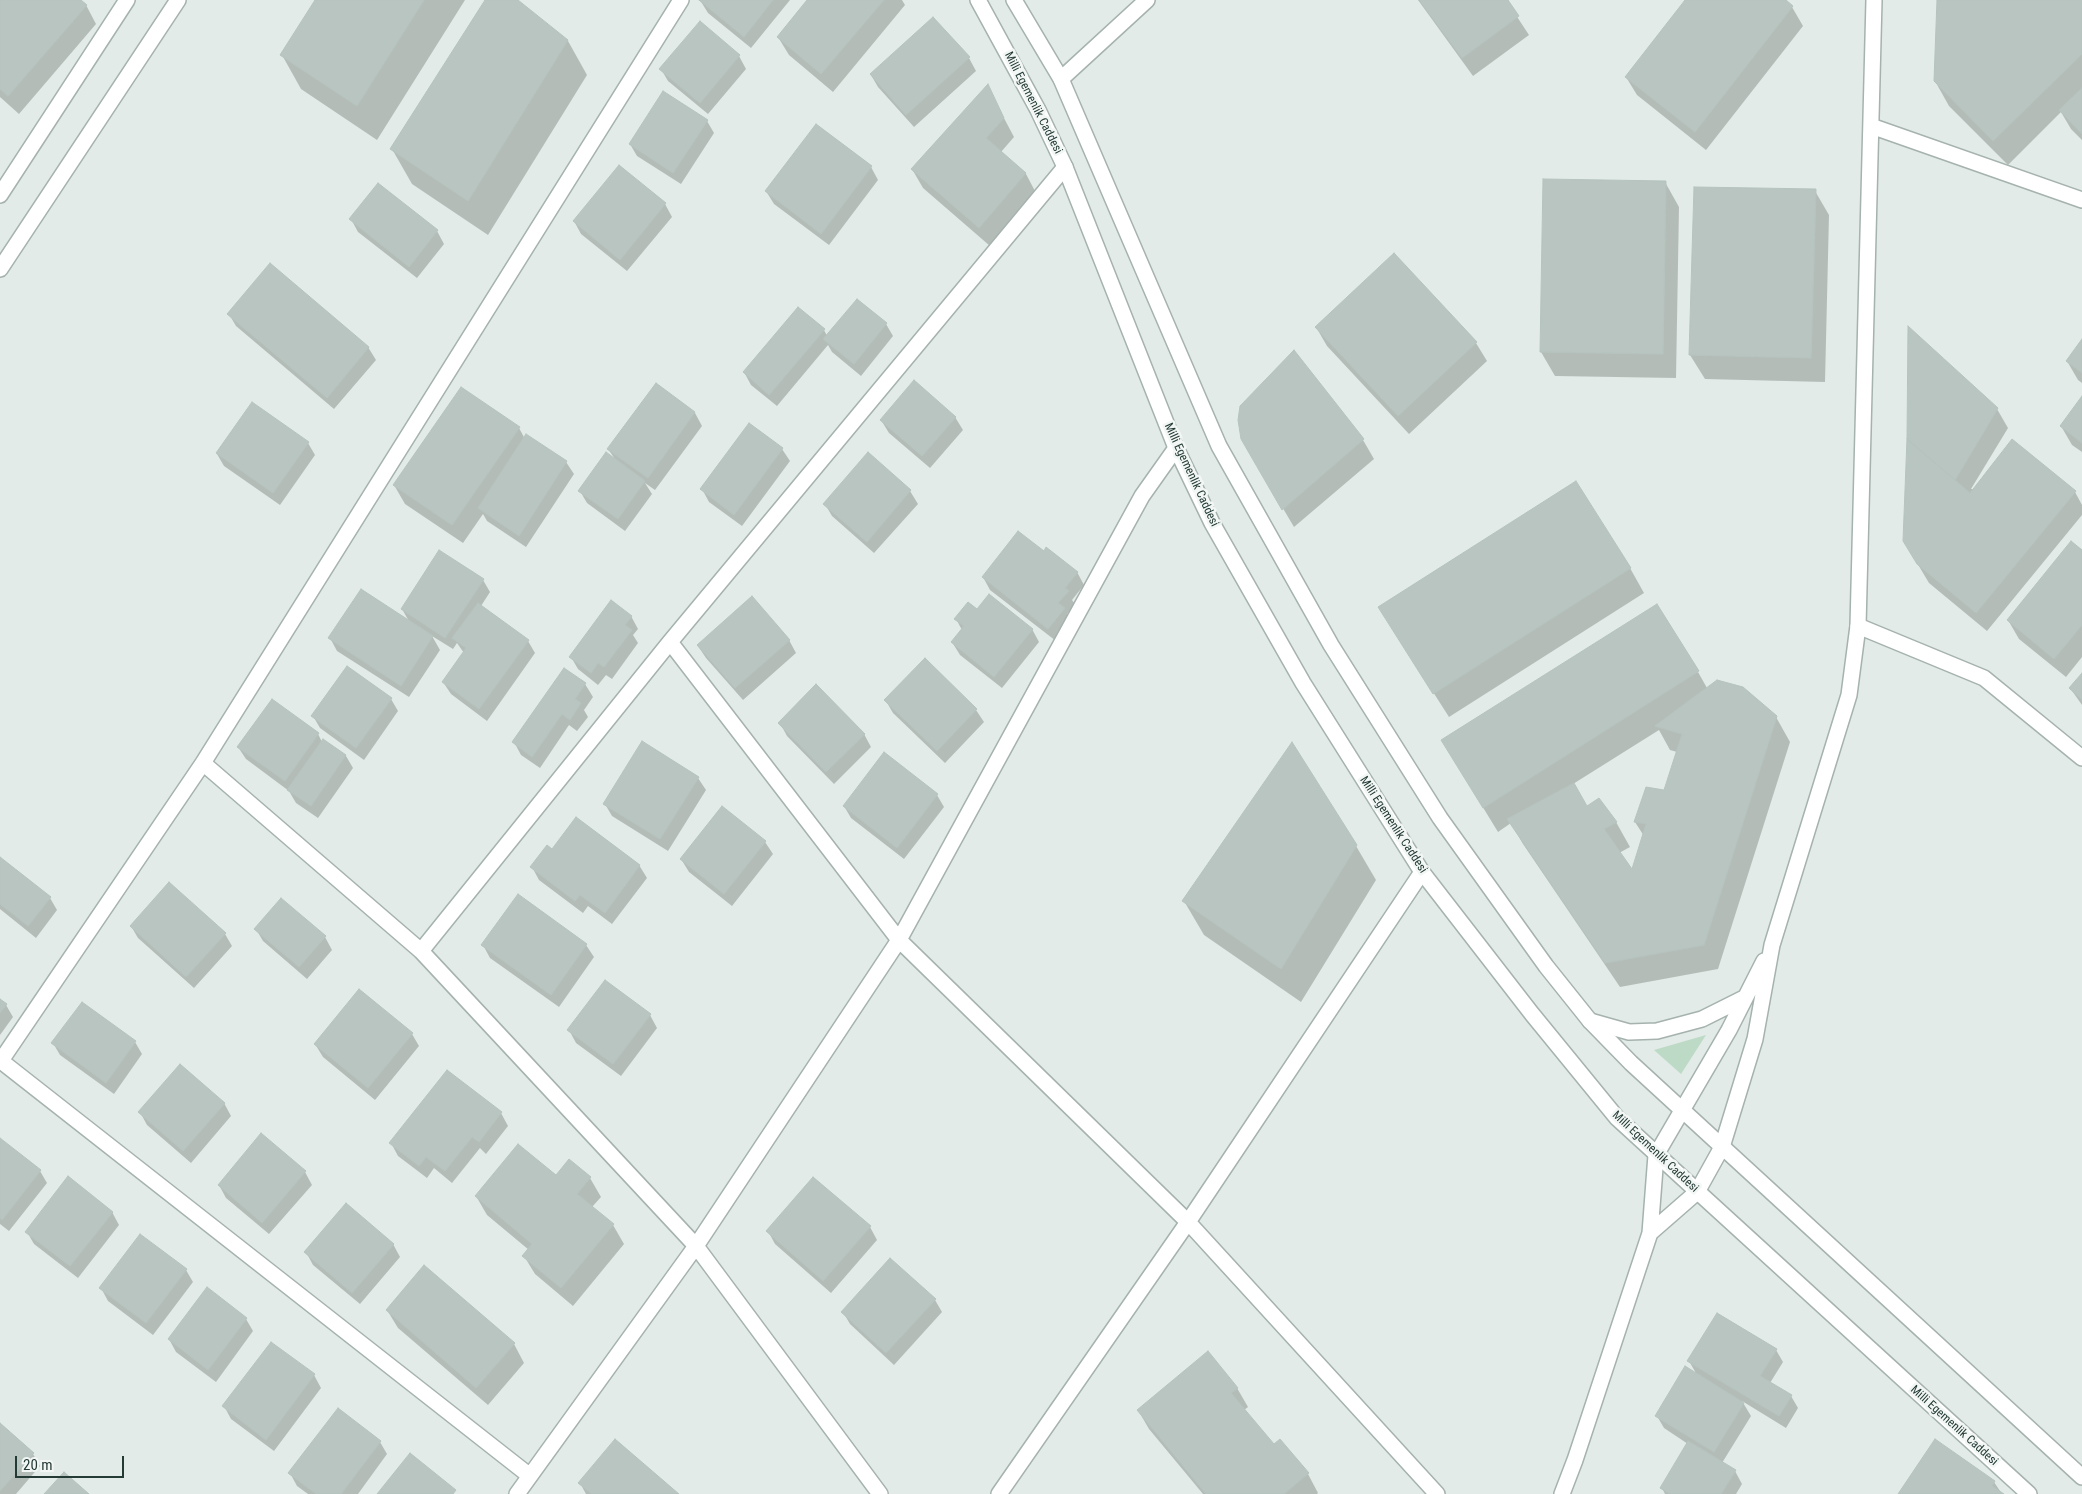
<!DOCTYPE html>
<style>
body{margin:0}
#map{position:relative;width:2082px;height:1494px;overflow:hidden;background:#e2ebe7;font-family:"Roboto Condensed",sans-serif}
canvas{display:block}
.scale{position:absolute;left:15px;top:1456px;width:109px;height:22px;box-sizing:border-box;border:2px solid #243a35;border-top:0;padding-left:6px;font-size:15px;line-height:18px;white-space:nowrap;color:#243a35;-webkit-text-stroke:4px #f2f7f5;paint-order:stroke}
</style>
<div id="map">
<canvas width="2082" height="1494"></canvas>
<div class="scale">20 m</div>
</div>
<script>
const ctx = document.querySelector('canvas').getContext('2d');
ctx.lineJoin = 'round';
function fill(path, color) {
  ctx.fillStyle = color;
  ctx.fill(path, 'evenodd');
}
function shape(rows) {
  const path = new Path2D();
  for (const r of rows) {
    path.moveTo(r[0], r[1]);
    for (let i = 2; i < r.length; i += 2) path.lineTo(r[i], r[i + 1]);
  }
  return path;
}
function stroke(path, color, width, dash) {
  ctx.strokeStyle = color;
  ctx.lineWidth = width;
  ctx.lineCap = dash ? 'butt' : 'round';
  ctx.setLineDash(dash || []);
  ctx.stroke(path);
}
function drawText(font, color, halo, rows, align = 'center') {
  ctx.font = font + ' "Roboto Condensed",sans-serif';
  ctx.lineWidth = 5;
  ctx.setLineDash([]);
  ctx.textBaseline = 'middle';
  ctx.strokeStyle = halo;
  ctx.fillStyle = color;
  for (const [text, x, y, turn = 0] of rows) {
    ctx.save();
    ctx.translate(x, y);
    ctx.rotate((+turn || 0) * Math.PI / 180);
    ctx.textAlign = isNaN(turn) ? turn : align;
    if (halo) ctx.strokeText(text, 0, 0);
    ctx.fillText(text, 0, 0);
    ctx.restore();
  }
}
const green = shape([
 [1706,1035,1681,1074,1654,1050]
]);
const shadow = shape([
 [0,0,79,0,86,5,96,24,19,114,0,97],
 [316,0,465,0,377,140,301,89,282,55],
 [486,0,516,0,568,41,587,75,488,235,412,184,392,149],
 [700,0,790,0,751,48,708,13],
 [809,0,902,0,905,5,833,92,789,55,778,37],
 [1418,0,1506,0,1529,35,1473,76],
 [1686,0,1784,0,1792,7,1803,26,1706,150,1637,95,1626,77],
 [1939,0,2080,0,2082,2,2082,140,2071,129,2061,112,2008,165,1949,106,1935,81],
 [933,19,969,58,976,71,914,127,878,87,871,75],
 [700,23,739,56,746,69,708,114,668,81,661,69],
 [987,86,1014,137,1001,152,1026,174,1036,193,990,246,923,188,912,169],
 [707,121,714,133,681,184,637,156,630,144],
 [871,167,878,180,829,245,774,204,766,191],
 [1665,182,1679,207,1676,378,1555,376,1541,352],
 [1815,191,1829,215,1825,382,1705,379,1690,355],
 [665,204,672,217,627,271,581,234,574,221],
 [351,219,437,231,444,244,417,278,358,232],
 [229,314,368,347,376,360,334,409,236,326],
 [886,324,893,336,861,376,832,352,828,345,777,406,751,385,744,372,824,330,827,336],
 [1316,327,1476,343,1487,361,1409,434,1327,346],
 [2082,341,2082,383,2078,380,2067,361],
 [1294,352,1363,440,1374,459,1294,527,1242,439],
 [656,385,695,413,702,426,655,490,645,483,652,494,625,531,587,503,580,491,615,459,608,449],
 [2082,398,2082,452,2072,445,2061,426],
 [1997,409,2008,428,1971,489,2075,492,2082,505,2082,515,1987,631,1929,583,1904,541,1908,439],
 [955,417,963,430,930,468,889,433,881,420],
 [519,428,525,439,527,436,566,462,574,474,526,547,487,521,483,514,463,543,405,504,394,485],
 [308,443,315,455,280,505,224,466,217,454],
 [782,449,790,461,742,526,709,502,702,489],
 [869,454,910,491,918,504,874,553,832,516,825,504],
 [2082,552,2082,657,2066,677,2019,639,2008,620],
 [1044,553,1077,572,1084,585,1072,600,1075,604,1067,614,1071,621,1056,641,990,590,983,577],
 [1630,568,1644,593,1449,717,1394,631],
 [483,580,490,592,481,606,528,641,535,653,487,721,451,694,443,682,464,653,457,643,453,649,432,636,440,650,409,697,337,651,330,638,410,623,402,609],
 [977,611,1032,629,1039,642,1002,688,960,655,952,642,962,630,956,619],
 [631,616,638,629,633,635,638,643,612,679,606,675,598,685,578,669,571,657],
 [789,640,796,653,743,700,706,658,698,646],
 [925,660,976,710,984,722,945,763,893,713,886,701],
 [564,670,585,684,593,697,584,710,588,717,577,731,569,725,540,768,521,755,514,742],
 [1698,672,1707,688,1776,717,1790,742,1718,969,1620,987,1523,844,1511,823,1498,832,1457,765],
 [1659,730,1670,750,1677,752,1665,792,1635,822,1644,836,1632,871,1619,853,1630,847,1616,822,1587,808,1573,784],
 [2082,675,2082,705,2070,688],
 [391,699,398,711,364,760,320,728,313,716],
 [272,701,318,734,322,742,346,756,353,768,318,818,296,803,289,791,246,759,238,747],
 [780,723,864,734,871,747,834,784,787,736],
 [698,778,706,790,668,851,612,816,605,804],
 [937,795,944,807,904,859,851,818,844,806],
 [722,808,765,842,773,854,732,906,689,872,681,859],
 [1356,846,1376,880,1301,1002,1204,935,1184,901],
 [553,851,639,865,647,878,612,924,588,906,583,913,539,880,532,867],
 [0,859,50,898,57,910,36,938,0,909],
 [131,926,225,934,232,946,194,988,138,938],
 [256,929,325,937,332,950,307,979,263,941],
 [483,945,586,945,594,957,559,1007,490,958],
 [0,1001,6,1005,13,1017,0,1035],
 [650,1015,657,1028,621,1076,576,1043,569,1030],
 [412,1034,419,1046,375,1100,323,1057,315,1044],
 [135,1042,142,1054,114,1094,60,1055,53,1043],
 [224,1103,231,1116,191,1163,147,1125,140,1112],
 [501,1113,508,1126,486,1154,480,1148,452,1183,434,1168,427,1178,398,1156,391,1143],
 [0,1140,40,1171,47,1183,9,1231,0,1224],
 [305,1172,312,1185,269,1234,226,1198,219,1185],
 [556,1177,590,1178,601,1197,592,1207,613,1225,624,1244,573,1306,535,1274,524,1256,529,1250,487,1215,476,1196],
 [112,1212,119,1225,78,1278,34,1244,27,1232],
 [870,1227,877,1240,831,1293,775,1244,768,1231],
 [393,1244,400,1257,360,1304,313,1265,306,1252],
 [186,1270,193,1282,153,1335,108,1301,101,1288],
 [935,1300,942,1312,894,1365,850,1324,843,1312],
 [387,1310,514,1344,524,1363,488,1405,398,1328],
 [246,1319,253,1331,216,1382,176,1352,169,1339],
 [1776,1350,1783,1362,1770,1383,1791,1396,1798,1408,1786,1428,1742,1401,1751,1416,1722,1463,1735,1471,1742,1484,1736,1494,1665,1494,1662,1488,1688,1444,1664,1428,1657,1416,1697,1375,1689,1361],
 [314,1375,321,1388,274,1451,231,1419,224,1406],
 [1237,1388,1248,1407,1244,1410,1274,1446,1280,1441,1308,1474,1318,1493,1317,1494,1203,1494,1149,1429,1138,1410],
 [0,1424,33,1454,40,1466,16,1494,0,1494],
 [380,1442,387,1454,358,1494,308,1494,297,1486,290,1473],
 [1994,1482,2002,1494,1900,1494],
 [580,1483,677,1494,586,1494]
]);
const building = shape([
 [0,0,81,0,87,5,8,96,0,89,0,0],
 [315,0,424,0,357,106,280,55,315,0],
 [485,0,518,0,568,40,468,201,390,149,485,0],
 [699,0,773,0,744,37,699,0],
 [807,0,884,0,821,74,777,37,807,0],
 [1419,0,1508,0,1519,16,1462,58,1419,0],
 [1685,0,1786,0,1793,6,1695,132,1625,77,1685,0],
 [1937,0,2082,0,2082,54,1993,141,1934,81,1937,0],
 [933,17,970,57,906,115,870,74,933,17],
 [700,21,740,55,700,103,659,69,700,21],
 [988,84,1004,118,986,138,1026,173,979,228,911,169,988,84],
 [2082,88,2082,134,2059,110,2082,88],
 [663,91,708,120,673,173,629,144,663,91],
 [816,124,872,166,821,234,765,191,816,124],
 [619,165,666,203,620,260,573,221,619,165],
 [1543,179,1666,181,1663,354,1540,352,1543,179],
 [378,183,438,230,409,267,349,219,378,183],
 [1694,187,1816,189,1811,358,1689,355,1694,187],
 [1394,253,1477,342,1398,416,1315,327,1394,253],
 [270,263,369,347,327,398,227,314,270,263],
 [857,299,887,323,854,364,823,339,857,299],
 [798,307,825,329,769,395,743,372,798,307],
 [1908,326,1998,408,1955,480,1907,439,1908,326],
 [2082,339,2082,373,2066,361,2082,339],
 [1294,350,1364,439,1282,510,1241,439,1238,420,1240,406,1294,350],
 [914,380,956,417,922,456,880,420,914,380],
 [656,383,695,412,648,478,607,449,656,383],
 [461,387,520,427,452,525,393,485,461,387],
 [2082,396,2082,443,2060,426,2082,396],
 [252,402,309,442,273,493,216,453,252,402],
 [749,423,783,448,734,515,700,489,749,423],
 [526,434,567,461,519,536,478,508,526,434],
 [1907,439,1970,493,2012,439,2076,491,1976,613,1917,564,1903,541,1907,439],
 [606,452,645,481,618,519,578,491,606,452],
 [868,452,911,490,867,542,823,504,868,452],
 [1576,481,1631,568,1433,694,1378,607,1576,481],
 [1018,531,1044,551,1046,547,1078,572,1065,588,1069,591,1058,603,1065,608,1048,629,982,577,1018,531],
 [2071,541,2082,550,2082,625,2054,659,2007,620,2071,541],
 [439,550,484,579,445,638,401,609,439,550],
 [361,589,433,636,401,686,328,638,361,589],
 [989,594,1033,629,994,677,951,642,964,626,954,619,968,602,977,609,989,594],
 [752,596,790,640,735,688,697,645,752,596],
 [611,600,632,616,625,625,632,630,604,667,598,663,591,673,569,657,611,600],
 [478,603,529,640,479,709,442,682,466,648,452,638,478,603],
 [1657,604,1699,671,1483,808,1441,740,1657,604],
 [925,658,977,709,937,751,884,700,925,658],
 [347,666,392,698,356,748,311,716,347,666],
 [564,668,586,683,575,699,581,703,570,720,562,714,532,757,512,742,564,668],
 [2082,673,2082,700,2069,688,2082,673],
 [1717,680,1743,687,1777,716,1704,945,1605,963,1507,819,1574,783,1587,806,1599,798,1617,822,1604,829,1632,869,1646,824,1634,822,1646,787,1664,790,1682,734,1655,726,1717,680],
 [816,684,865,734,826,772,778,723,816,684],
 [272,699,319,733,285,781,237,747,272,699],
 [323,739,346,755,311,806,287,790,323,739],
 [642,741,699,777,660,839,603,804,642,741],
 [1292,742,1357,845,1281,969,1182,901,1292,742],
 [884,752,938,794,897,848,843,806,884,752],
 [722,806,766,841,724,894,680,859,722,806],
 [576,817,640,865,605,913,580,895,575,901,530,867,547,845,552,849,576,817],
 [0,857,51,897,28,926,0,904,0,857],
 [169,882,226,933,186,977,130,926,169,882],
 [518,894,587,944,551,995,481,945,518,894],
 [281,898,326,936,299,967,254,929,281,898],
 [605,980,651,1014,613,1064,567,1030,605,980],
 [359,989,413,1033,368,1088,314,1044,359,989],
 [0,999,7,1004,0,1013,0,999],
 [82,1002,136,1041,106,1083,51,1043,82,1002],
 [180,1064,225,1103,183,1151,138,1112,180,1064],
 [447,1070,502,1112,479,1142,472,1137,445,1171,426,1157,419,1166,389,1143,447,1070],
 [261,1133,306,1171,262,1223,218,1185,261,1133],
 [0,1138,41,1170,2,1220,0,1218,0,1138],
 [518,1144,556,1175,569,1159,591,1177,577,1194,614,1224,561,1288,522,1256,532,1244,475,1196,518,1144],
 [68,1176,113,1212,70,1266,25,1232,68,1176],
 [813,1177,871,1226,823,1281,766,1231,813,1177],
 [346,1203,394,1244,352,1293,304,1252,346,1203],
 [140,1234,187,1269,146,1323,99,1288,140,1234],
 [890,1258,936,1299,886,1353,841,1312,890,1258],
 [424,1265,515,1343,476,1388,386,1310,424,1265],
 [207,1287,247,1318,208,1370,168,1339,207,1287],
 [1717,1313,1777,1349,1760,1376,1792,1395,1779,1416,1687,1361,1717,1313],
 [271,1342,315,1374,266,1440,222,1406,271,1342],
 [1208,1351,1238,1388,1231,1393,1274,1444,1280,1439,1309,1473,1284,1494,1206,1494,1137,1410,1208,1351],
 [1685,1366,1744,1403,1714,1452,1655,1416,1685,1366],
 [338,1408,381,1441,341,1494,316,1494,288,1473,338,1408],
 [0,1423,34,1453,0,1491,0,1423],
 [615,1439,679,1494,592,1494,578,1483,615,1439],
 [1935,1439,1995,1481,1992,1486,2004,1494,1898,1494,1935,1439],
 [1688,1441,1736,1470,1721,1494,1670,1494,1660,1488,1688,1441],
 [410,1453,456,1490,453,1494,377,1494,410,1453],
 [64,1472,89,1494,44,1494,64,1472]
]);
const minor = shape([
 [1061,79,1147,0],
 [1871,126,2082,200],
 [670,642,899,940,1188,1222,1437,1494],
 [203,763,421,951,696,1246,880,1494],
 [421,951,670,642,1065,167],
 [1590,1021,1629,1032,1657,1031,1702,1019,1746,997],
 [1,1061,530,1476],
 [0,1062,203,763,681,0],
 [1650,1233,1697,1192,1722,1147,1755,1039,1772,945,1849,695,1858,626,1874,0],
 [517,1494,696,1246,899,940,1142,496,1176,448],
 [999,1494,1188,1222,1422,872],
 [1562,1494,1575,1460,1650,1233,1656,1155,1729,1030,1764,961]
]);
const tertiary = shape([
 [978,0,1038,110,1065,167,1176,448,1212,523,1303,683,1422,872,1532,1014,1617,1118,2029,1494],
 [1014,0,1061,79,1219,446,1331,645,1440,818,1546,966,1590,1021,1631,1063,2082,1477],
 [0,195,127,0],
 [0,269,178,0],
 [1858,626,1984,678,2082,758]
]);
const streetNames = [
 ["Milli Egemenlik Caddesi",1033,103,63],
 ["Milli Egemenlik Caddesi",1191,475,65],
 ["Milli Egemenlik Caddesi",1393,825,57],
 ["Milli Egemenlik Caddesi",1655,1152,43],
 ["Milli Egemenlik Caddesi",1954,1426,42]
];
fill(green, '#bddac6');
fill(shadow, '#0003');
fill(building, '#b8c5c0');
stroke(building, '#b5c3be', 1);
stroke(minor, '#a5b2ae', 18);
stroke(tertiary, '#a5b2ae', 18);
stroke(minor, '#fff', 15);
stroke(tertiary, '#fff', 15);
drawText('12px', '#243a35', '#f2f7f5', streetNames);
</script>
